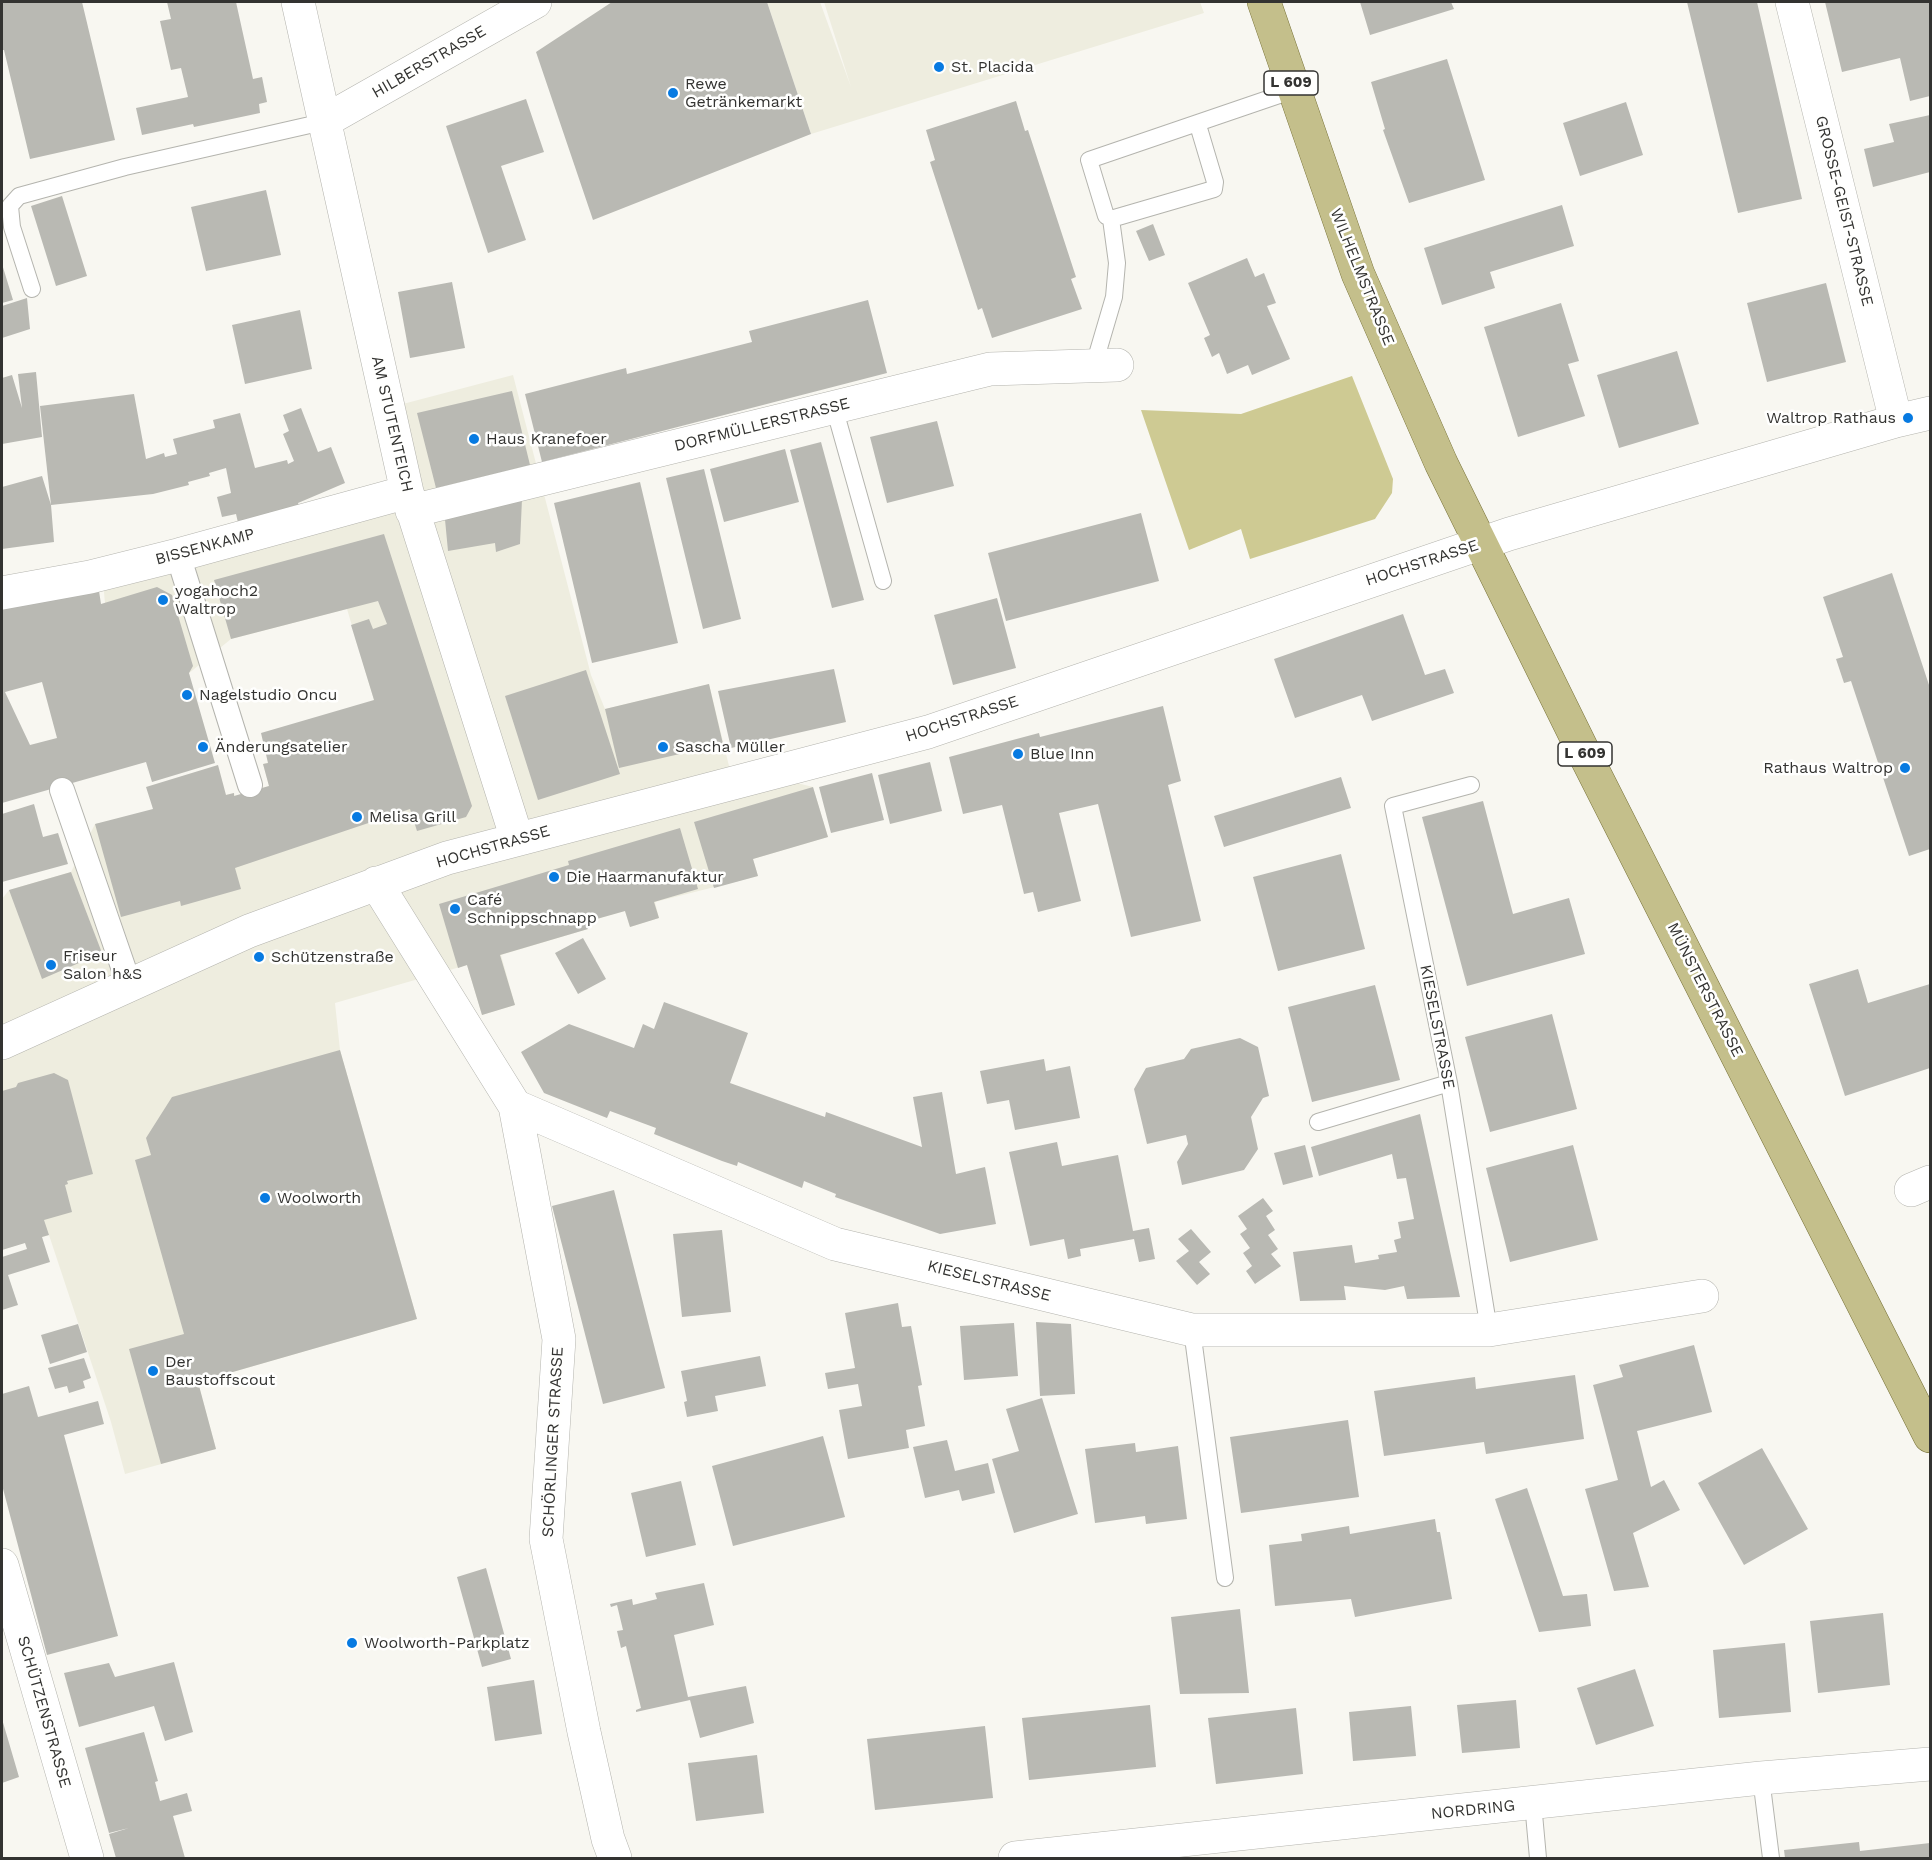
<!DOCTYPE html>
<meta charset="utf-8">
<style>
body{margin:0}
#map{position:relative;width:1932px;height:1860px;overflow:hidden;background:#f8f7f1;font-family:"Work Sans",sans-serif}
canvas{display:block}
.frame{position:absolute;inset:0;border:3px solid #333331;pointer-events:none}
</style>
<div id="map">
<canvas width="1932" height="1860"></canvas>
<div class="frame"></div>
</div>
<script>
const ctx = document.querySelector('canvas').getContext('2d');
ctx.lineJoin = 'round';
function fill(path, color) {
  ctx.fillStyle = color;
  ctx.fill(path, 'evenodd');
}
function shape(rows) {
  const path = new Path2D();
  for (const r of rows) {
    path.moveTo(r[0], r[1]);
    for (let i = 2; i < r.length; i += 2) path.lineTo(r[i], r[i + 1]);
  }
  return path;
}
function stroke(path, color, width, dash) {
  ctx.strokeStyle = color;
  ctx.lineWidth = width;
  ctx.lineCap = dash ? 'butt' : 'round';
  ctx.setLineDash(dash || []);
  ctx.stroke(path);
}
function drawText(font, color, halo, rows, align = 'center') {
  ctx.font = font + ' "Work Sans",sans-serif';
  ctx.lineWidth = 5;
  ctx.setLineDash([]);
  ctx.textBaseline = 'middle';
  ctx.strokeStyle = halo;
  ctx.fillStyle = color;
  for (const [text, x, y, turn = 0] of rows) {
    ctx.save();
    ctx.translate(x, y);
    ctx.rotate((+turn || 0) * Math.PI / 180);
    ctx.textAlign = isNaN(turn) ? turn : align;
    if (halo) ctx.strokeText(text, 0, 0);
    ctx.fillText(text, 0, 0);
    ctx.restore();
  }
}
const built = shape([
 [767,2,820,2,851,87,824,2,1200,2,1204,13,811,134],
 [513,375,591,675,605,709,709,684,729,766,813,787,828,837,753,859,758,876,655,902,659,918,630,927,625,911,587,922,588,929,501,955,515,1005,482,1015,467,965,335,1003,340,1050,417,1319,198,1382,216,1449,125,1474,111,1422,49,1235,2,1250,2,899,9,890,71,872,95,824,234,793,235,796,269,786,263,764,287,757,388,747,347,609,231,639,188,674,129,692,105,603,103,582,402,507,380,410]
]);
const green = shape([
 [1352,376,1393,479,1392,493,1375,519,1250,559,1241,529,1189,550,1141,410,1241,414]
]);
const building = shape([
 [2,2,82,2,115,140,30,159,4,50,2,50],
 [167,2,236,2,253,79,262,77,267,102,259,104,260,113,194,127,193,124,142,135,136,108,188,97,181,68,171,70,160,21,171,19],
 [612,2,767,2,811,134,593,220,536,52],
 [1360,2,1451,2,1454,9,1370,35],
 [1687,2,1757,2,1802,199,1738,213],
 [1825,2,1930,2,1930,96,1910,101,1900,58,1842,72],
 [1447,59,1485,180,1409,203,1383,130,1385,129,1371,82],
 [526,99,544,152,501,166,526,240,488,253,446,126],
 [1016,101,1025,131,1028,130,1076,277,1071,279,1082,309,992,338,982,308,978,310,930,162,935,160,926,130],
 [1626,102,1643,155,1580,176,1563,123],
 [1930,115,1930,172,1873,187,1864,149,1894,142,1889,124],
 [266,190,281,255,206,271,191,207],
 [62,196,87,276,56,286,31,206],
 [1562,205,1574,246,1490,272,1495,288,1442,305,1424,248],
 [1153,224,1165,255,1149,261,1136,231],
 [1247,258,1255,277,1264,273,1276,303,1267,306,1290,359,1252,375,1248,365,1227,374,1219,353,1212,357,1204,338,1210,335,1188,283],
 [2,264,13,300,2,303],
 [452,282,465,348,410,358,398,292],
 [1826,283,1846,362,1767,382,1747,303],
 [27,298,30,329,2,338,2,306],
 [868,300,887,373,542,462,525,394,626,368,627,374,752,342,749,331],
 [1561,303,1579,361,1568,364,1585,416,1518,437,1484,327],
 [300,310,312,369,245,384,232,325],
 [1677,351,1699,424,1619,448,1597,375],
 [36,372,42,437,2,444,2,378,12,375,22,408,18,374],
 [512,391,530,465,436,488,417,413],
 [134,394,146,459,164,453,165,457,177,454,173,439,215,428,213,420,240,413,255,468,287,460,288,464,294,461,283,434,289,431,283,415,301,408,318,452,331,447,345,483,298,503,301,511,239,527,236,514,222,517,217,497,231,493,226,468,209,473,210,476,188,482,189,485,153,494,51,505,40,406],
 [937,421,954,486,887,503,870,437],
 [821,442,864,600,832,608,790,450],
 [785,449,799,502,724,522,710,469],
 [704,469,741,619,703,629,666,478],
 [42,476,51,505,54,542,2,549,2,487],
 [640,482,678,643,592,663,554,503],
 [522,499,520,544,496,552,495,543,448,551,444,509],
 [1141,513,1159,581,1006,621,988,553],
 [384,534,472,806,466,817,417,831,410,809,235,868,241,889,181,906,180,901,121,917,95,824,153,809,146,787,218,765,226,795,234,793,234,796,269,786,263,764,268,763,261,733,374,700,351,625,369,619,373,629,387,624,378,601,231,639,214,580],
 [1892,573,1930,688,1930,849,1909,856,1851,681,1844,683,1836,659,1843,657,1823,597],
 [157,587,172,595,193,666,189,673,215,763,152,782,146,762,2,803,2,606,99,591,101,604],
 [42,682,57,738,30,745,5,692],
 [997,598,1016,668,953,685,934,615],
 [1403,614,1425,675,1445,669,1454,693,1372,721,1362,695,1295,718,1274,659],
 [834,669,846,722,731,748,718,691],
 [586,670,620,774,538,800,505,696],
 [709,684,723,744,619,768,605,709],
 [1163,706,1181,781,1168,785,1201,921,1131,937,1098,804,1059,813,1081,901,1038,912,1033,892,1024,894,1002,805,963,814,949,757,1039,733,1040,737],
 [930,762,942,811,890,824,878,775],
 [872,773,884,820,831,833,819,787],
 [1341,777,1351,808,1224,847,1214,816],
 [813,787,828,837,753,859,758,876,714,888,694,822],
 [1483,801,1513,914,1569,898,1585,954,1467,986,1422,817],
 [34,804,43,837,58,833,68,864,2,882,2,814],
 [680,828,698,889,654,902,659,918,630,927,625,911,586,922,588,929,500,955,515,1005,482,1015,467,965,458,968,439,904,569,865,568,861],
 [1341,854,1365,949,1278,971,1253,877],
 [71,872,102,953,42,979,9,890],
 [583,938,606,979,578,994,555,953],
 [1858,969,1868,1003,1930,984,1930,1068,1845,1096,1809,984],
 [1375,985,1400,1080,1312,1102,1288,1007],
 [664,1002,748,1033,730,1083,825,1117,826,1112,922,1147,913,1097,942,1092,956,1174,985,1167,996,1224,940,1234,835,1197,836,1194,804,1181,802,1188,738,1162,737,1166,722,1161,654,1134,656,1128,610,1111,607,1118,544,1093,521,1052,569,1024,634,1048,643,1024,654,1029],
 [1552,1014,1577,1109,1490,1132,1465,1037],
 [1240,1038,1258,1047,1269,1096,1263,1098,1251,1117,1258,1149,1244,1170,1182,1185,1177,1162,1188,1144,1186,1135,1147,1144,1134,1089,1146,1068,1184,1059,1191,1049],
 [340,1050,417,1319,198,1382,216,1449,161,1464,129,1349,184,1334,135,1160,151,1155,146,1138,172,1097],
 [1044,1059,1046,1071,1070,1066,1080,1118,1015,1130,1009,1100,987,1104,980,1071],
 [54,1073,68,1080,93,1174,67,1181,68,1184,65,1185,72,1212,44,1220,49,1235,42,1237,50,1262,8,1275,18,1305,2,1310,2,1257,27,1249,25,1243,2,1250,2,1091,16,1087,18,1083],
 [1420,1114,1460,1297,1407,1299,1404,1286,1385,1290,1344,1286,1346,1300,1300,1301,1293,1252,1352,1245,1355,1263,1379,1259,1378,1255,1397,1252,1394,1240,1401,1238,1398,1222,1414,1219,1406,1178,1397,1179,1392,1154,1319,1176,1311,1147],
 [1057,1142,1062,1166,1118,1155,1133,1231,1149,1228,1155,1259,1139,1262,1134,1239,1080,1249,1081,1256,1068,1259,1064,1239,1030,1246,1009,1152],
 [1305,1145,1313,1177,1283,1185,1274,1153],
 [1573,1145,1598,1240,1510,1262,1486,1168],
 [614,1190,665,1388,603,1404,552,1206],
 [1263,1198,1273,1211,1266,1216,1275,1230,1268,1235,1278,1249,1271,1254,1281,1266,1255,1284,1246,1271,1252,1266,1243,1253,1250,1248,1240,1234,1247,1229,1238,1216],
 [1191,1229,1211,1252,1199,1262,1210,1274,1197,1285,1176,1261,1189,1251,1178,1239],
 [722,1230,731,1312,682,1317,673,1234],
 [898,1303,902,1327,911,1326,922,1385,918,1386,925,1426,906,1430,909,1448,848,1459,839,1410,862,1406,858,1384,828,1389,825,1373,855,1368,845,1313],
 [1036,1322,1071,1324,1075,1394,1040,1396],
 [1014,1323,1018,1376,964,1380,960,1326],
 [78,1324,87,1352,50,1364,41,1335],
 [1694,1345,1712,1412,1637,1431,1651,1487,1664,1480,1680,1510,1633,1533,1649,1587,1614,1591,1585,1489,1618,1480,1593,1385,1623,1377,1619,1365],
 [760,1356,766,1386,715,1396,718,1411,687,1417,684,1402,687,1401,681,1371],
 [84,1358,91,1378,83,1381,85,1388,69,1393,67,1386,55,1389,48,1368],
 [1575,1375,1584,1439,1486,1454,1484,1442,1384,1456,1374,1391,1475,1377,1476,1389],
 [29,1386,38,1417,98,1401,104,1424,64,1435,118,1636,47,1655,2,1485,2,1394],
 [1042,1398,1078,1514,1014,1533,992,1459,1019,1451,1006,1409],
 [1348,1420,1359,1497,1241,1513,1230,1437],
 [823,1436,845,1517,733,1546,712,1466],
 [947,1440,955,1471,988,1463,995,1493,962,1501,959,1490,925,1498,913,1447],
 [1135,1443,1136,1452,1178,1446,1187,1519,1146,1524,1145,1516,1095,1523,1085,1449],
 [1762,1448,1808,1529,1744,1565,1698,1483],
 [681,1481,696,1545,646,1557,631,1493],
 [1527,1488,1563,1596,1587,1594,1591,1626,1539,1632,1495,1499],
 [1435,1519,1437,1532,1440,1532,1452,1599,1355,1617,1351,1599,1275,1606,1269,1545,1302,1541,1301,1534,1349,1526,1350,1534],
 [486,1568,511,1659,482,1667,457,1577],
 [704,1583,714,1625,674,1635,688,1697,746,1686,754,1723,700,1738,690,1700,636,1712,636,1710,641,1708,626,1646,621,1648,617,1631,623,1630,617,1605,611,1607,610,1604,632,1599,633,1605,657,1599,655,1593],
 [1240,1609,1249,1693,1180,1694,1171,1617],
 [1883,1613,1890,1685,1818,1693,1810,1621],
 [1785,1643,1791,1712,1719,1718,1713,1650],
 [174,1662,193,1732,165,1741,154,1706,79,1727,64,1673,109,1663,115,1677],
 [1635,1669,1654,1726,1596,1745,1577,1688],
 [534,1680,542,1734,495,1741,487,1687],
 [1516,1700,1520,1748,1462,1753,1457,1705],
 [1150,1705,1156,1767,1029,1780,1022,1718],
 [1411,1706,1416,1756,1353,1761,1349,1712],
 [1296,1708,1303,1774,1216,1784,1208,1718],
 [2,1719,19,1777,2,1783],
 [985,1726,993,1798,875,1810,867,1739],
 [144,1732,158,1781,155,1782,160,1801,187,1793,192,1811,173,1816,185,1858,116,1858,109,1834,129,1828,109,1833,85,1748],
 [757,1755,764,1813,696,1821,688,1763],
 [1859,1842,1860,1851,1930,1843,1930,1858,1785,1858,1784,1850]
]);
const service = shape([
 [1198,125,1215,182,1214,189,1111,219,1106,216,1089,160,1294,90],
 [32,289,12,227,10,206,19,196,125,167,323,122],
 [1094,365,1114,297,1117,263,1111,219],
 [834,407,883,581],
 [1471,785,1393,806,1449,1083,1489,1330],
 [1318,1122,1449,1083],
 [1192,1330,1225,1578],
 [1761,1778,1771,1858],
 [1533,1803,1538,1858]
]);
const pedestrian = shape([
 [178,555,250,785],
 [62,790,129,984]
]);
const minor = shape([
 [298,2,407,492,517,839],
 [1792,2,1896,421],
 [323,122,535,2],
 [412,511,990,369,1117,365],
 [2,593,90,577,178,555,407,492],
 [376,883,515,1106,559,1339,546,1539,584,1732,608,1839,615,1858],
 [2,1043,249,931,447,858,928,732,1509,534,1896,421,1930,413],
 [515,1106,835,1244,1192,1330,1489,1330,1702,1296],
 [1911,1190,1930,1182],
 [2,1565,87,1858],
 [1015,1858,1761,1778,1930,1764]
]);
const primary = shape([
 [1264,2,1358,274,1441,463,1584,753,1930,1436]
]);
const markers = [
 [939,67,6,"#077ae1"],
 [673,93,6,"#077ae1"],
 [1908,418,6,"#077ae1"],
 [474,439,6,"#077ae1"],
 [163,600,6,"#077ae1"],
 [187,695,6,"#077ae1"],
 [203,747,6,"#077ae1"],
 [663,747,6,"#077ae1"],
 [1018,754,6,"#077ae1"],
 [1905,768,6,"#077ae1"],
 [357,817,6,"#077ae1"],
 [554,877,6,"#077ae1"],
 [455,909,6,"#077ae1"],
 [259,957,6,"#077ae1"],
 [51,965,6,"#077ae1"],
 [265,1198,6,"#077ae1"],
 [153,1371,6,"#077ae1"],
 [352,1643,6,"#077ae1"]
];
const shields = [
 [1291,83,54],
 [1585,754,54]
];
const shieldNames = [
 ["L 609",1291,83],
 ["L 609",1585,754]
];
const streetNames = [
 ["HILBERSTRASSE",429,62,-30],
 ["GROSSE-GEIST-STRASSE",1844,211,76],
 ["WILHELMSTRASSE",1362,277,68],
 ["AM STUTENTEICH",392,424,77],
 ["DORFMÜLLERSTRASSE",762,425,-14],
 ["BISSENKAMP",205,547,-15],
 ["HOCHSTRASSE",1422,563,-18],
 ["HOCHSTRASSE",962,719,-18],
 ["HOCHSTRASSE",493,847,-16],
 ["MÜNSTERSTRASSE",1705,990,63],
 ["KIESELSTRASSE",1437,1027,79],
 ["KIESELSTRASSE",989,1281,14],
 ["SCHÖRLINGER STRASSE",553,1442,-87],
 ["SCHÜTZENSTRASSE",44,1712,74],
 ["NORDRING",1473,1810,-6]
];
const poiNames = [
 ["St. Placida",951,67],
 ["Rewe",685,84],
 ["Getränkemarkt",685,102],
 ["Waltrop Rathaus",1896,418,"right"],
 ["Haus Kranefoer",486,439],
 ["yogahoch2",175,591],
 ["Waltrop",175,609],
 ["Nagelstudio Oncu",199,695],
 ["Änderungsatelier",215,747],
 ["Sascha Müller",675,747],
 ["Blue Inn",1030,754],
 ["Rathaus Waltrop",1893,768,"right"],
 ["Melisa Grill",369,817],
 ["Die Haarmanufaktur",566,877],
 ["Café",467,900],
 ["Schnippschnapp",467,918],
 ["Friseur",63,956],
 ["Salon h&S",63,974],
 ["Schützenstraße",271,957],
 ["Woolworth",277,1198],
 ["Der",165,1362],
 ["Baustoffscout",165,1380],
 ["Woolworth-Parkplatz",364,1643]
];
fill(built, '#eeeddf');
fill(green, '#ceca93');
fill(building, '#b9b9b3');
stroke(service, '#b4b4ae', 18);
stroke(pedestrian, '#b4b4ae', 26);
stroke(minor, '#b4b4ae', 34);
stroke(primary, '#787239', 34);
stroke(service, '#fff', 16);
stroke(pedestrian, '#fff', 24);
stroke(minor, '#fff', 33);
stroke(primary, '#c4bf8b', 33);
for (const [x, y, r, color] of markers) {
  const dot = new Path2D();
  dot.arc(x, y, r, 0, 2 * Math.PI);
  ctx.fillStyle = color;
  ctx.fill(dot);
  stroke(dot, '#fffffe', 2);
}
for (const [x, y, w] of shields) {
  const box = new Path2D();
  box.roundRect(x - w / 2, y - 12, w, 24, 4.5);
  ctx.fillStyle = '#fffffe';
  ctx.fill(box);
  stroke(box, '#333331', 1.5);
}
drawText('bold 15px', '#333331', null, shieldNames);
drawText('16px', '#333331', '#fffffe', streetNames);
drawText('16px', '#333331', '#fffffe', poiNames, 'left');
</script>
